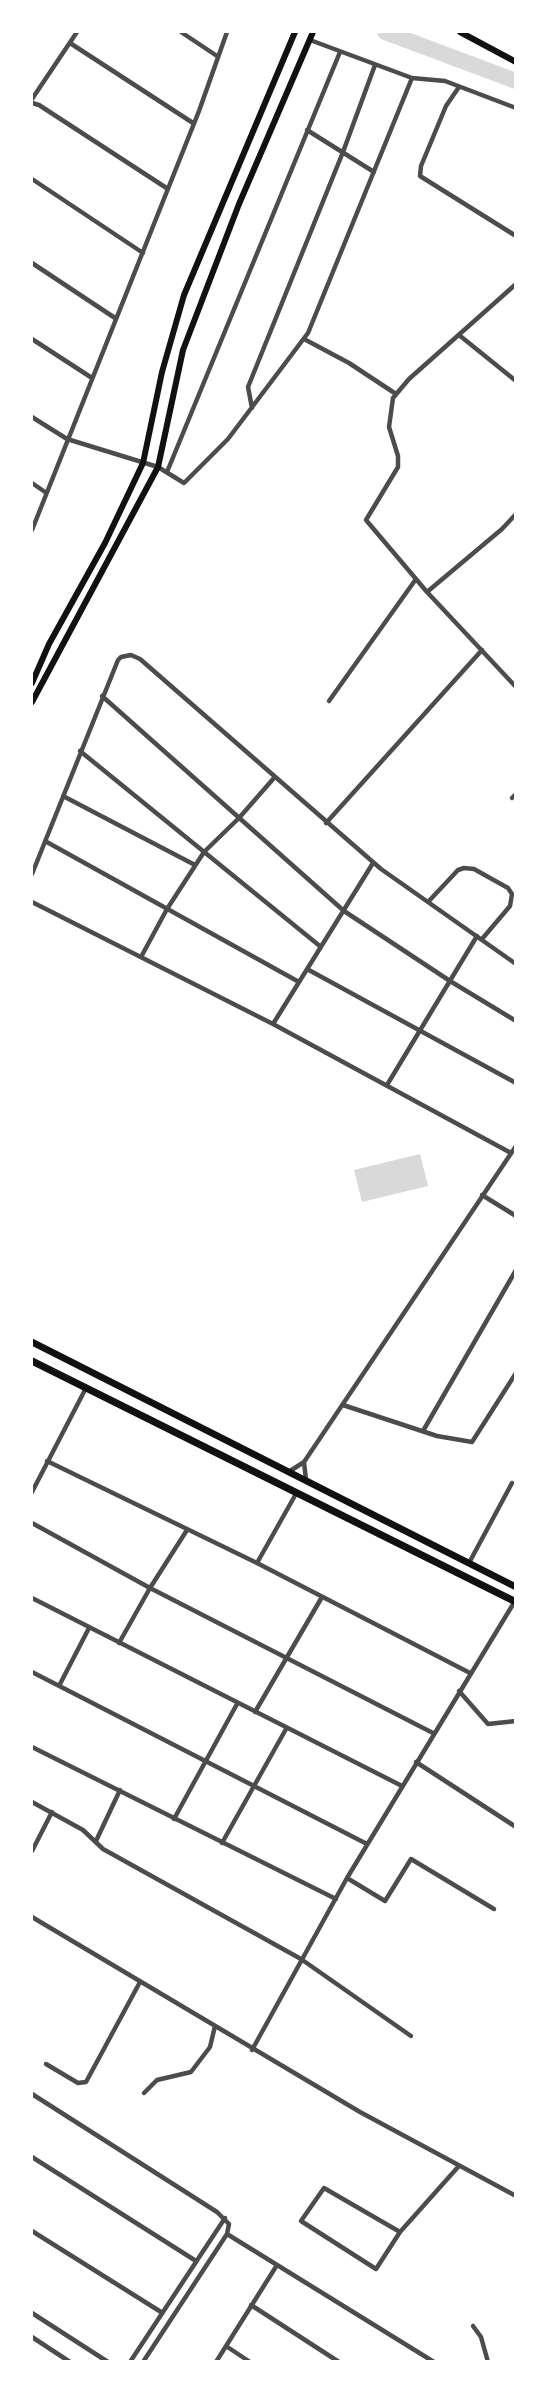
<!DOCTYPE html>
<style>
body{margin:0}
#map{position:relative;width:547px;height:2393px;overflow:hidden;background:#fff;font-family:Figtree,sans-serif}
canvas{display:block}
.frame{position:absolute;inset:0;border:33px solid #fff;pointer-events:none}
</style>
<div id="map">
<canvas width="547" height="2393"></canvas>
<div class="frame"></div>
</div>
<script>
const ctx = document.querySelector('canvas').getContext('2d');
ctx.lineJoin = 'round';
function fill(path, color) {
  ctx.fillStyle = color;
  ctx.fill(path, 'evenodd');
}
function shape(rows) {
  const path = new Path2D();
  for (const r of rows) {
    path.moveTo(r[0], r[1]);
    for (let i = 2; i < r.length; i += 2) path.lineTo(r[i], r[i + 1]);
  }
  return path;
}
function stroke(path, color, width, dash) {
  ctx.strokeStyle = color;
  ctx.lineWidth = width;
  ctx.lineCap = dash ? 'butt' : 'round';
  ctx.setLineDash(dash || []);
  ctx.stroke(path);
}
const water = shape([
 [420,1154,428,1186,362,1202,354,1170]
]);
const river = shape([
 [385,32,516,81]
]);
const minor = shape([
 [181,32,217,56],
 [310,40,412,78,445,81,516,108],
 [70,43,193,123],
 [459,87,446,106,421,166,420,176,516,236],
 [32,99,77,32],
 [32,103,39,105,168,189],
 [307,130,374,172],
 [32,179,143,253],
 [32,263,115,318],
 [516,284,409,379,393,398,389,427,398,456,398,467,366,520,427,592,516,687],
 [459,335,516,381],
 [32,339,92,378],
 [304,339,349,363,396,394],
 [252,408,248,387,343,152,375,65],
 [32,417,67,439,158,467,184,483,228,439,308,333,412,78],
 [167,472,340,52],
 [32,483,45,492],
 [32,530,199,111,227,32],
 [427,592,502,529,516,514],
 [102,696,344,911,450,981,516,1021],
 [329,701,416,579],
 [80,751,321,947],
 [63,796,195,865],
 [512,798,516,794],
 [326,823,482,650],
 [45,841,299,982],
 [32,874,118,660,121,657,131,655,140,659,381,869,516,964],
 [32,902,273,1024,511,1153],
 [428,902,458,870,464,868,474,869,508,888,512,894,510,906,482,939],
 [141,957,167,909,204,852,239,818,274,778],
 [307,969,516,1083],
 [273,1024,373,863],
 [387,1085,477,936],
 [482,1195,516,1216],
 [343,1405,437,1436,472,1442,516,1373],
 [423,1431,516,1270],
 [47,1461,257,1563,470,1673],
 [304,1462,306,1480],
 [290,1471,304,1462,516,1146],
 [32,1492,86,1388],
 [32,1523,150,1588,433,1733],
 [257,1563,297,1492],
 [469,1563,512,1483],
 [32,1598,402,1786],
 [119,1643,150,1588,187,1530],
 [32,1672,367,1844],
 [59,1686,89,1628],
 [459,1691,488,1724,516,1721],
 [255,1712,322,1597],
 [32,1747,336,1899],
 [416,1762,516,1827],
 [32,1802,83,1830,103,1849,301,1959,411,2036],
 [174,1819,237,1704],
 [96,1841,120,1790],
 [222,1843,286,1729],
 [32,1851,52,1812],
 [347,1878,385,1901,411,1859,494,1909],
 [32,1917,360,2112,516,2196],
 [252,2050,347,1878,515,1601],
 [46,2064,78,2083,86,2082,140,1982],
 [144,2093,157,2080,191,2072,210,2047,215,2026],
 [32,2094,217,2212,229,2224,227,2234,143,2362],
 [32,2157,196,2261],
 [32,2231,161,2312],
 [400,2232,324,2188,301,2221,376,2269,400,2232,458,2167],
 [227,2234,434,2362],
 [251,2305,339,2362],
 [32,2313,108,2362],
 [473,2326,481,2337,488,2362],
 [32,2337,70,2362],
 [226,2346,250,2362],
 [130,2362,225,2218],
 [216,2362,277,2265]
]);
const secondary = shape([
 [460,32,516,62],
 [32,683,49,644,105,543,143,463,162,372,184,295,295,32],
 [32,702,158,467,183,350,239,204,313,32]
]);
const primary = shape([
 [32,1342,516,1587],
 [32,1361,516,1602]
]);
fill(water, '#d9d9d9');
stroke(river, '#d9d9d9', 16);
stroke(minor, '#4c4c4c', 4.5);
stroke(secondary, '#111', 6);
stroke(primary, '#111', 7);
</script>
